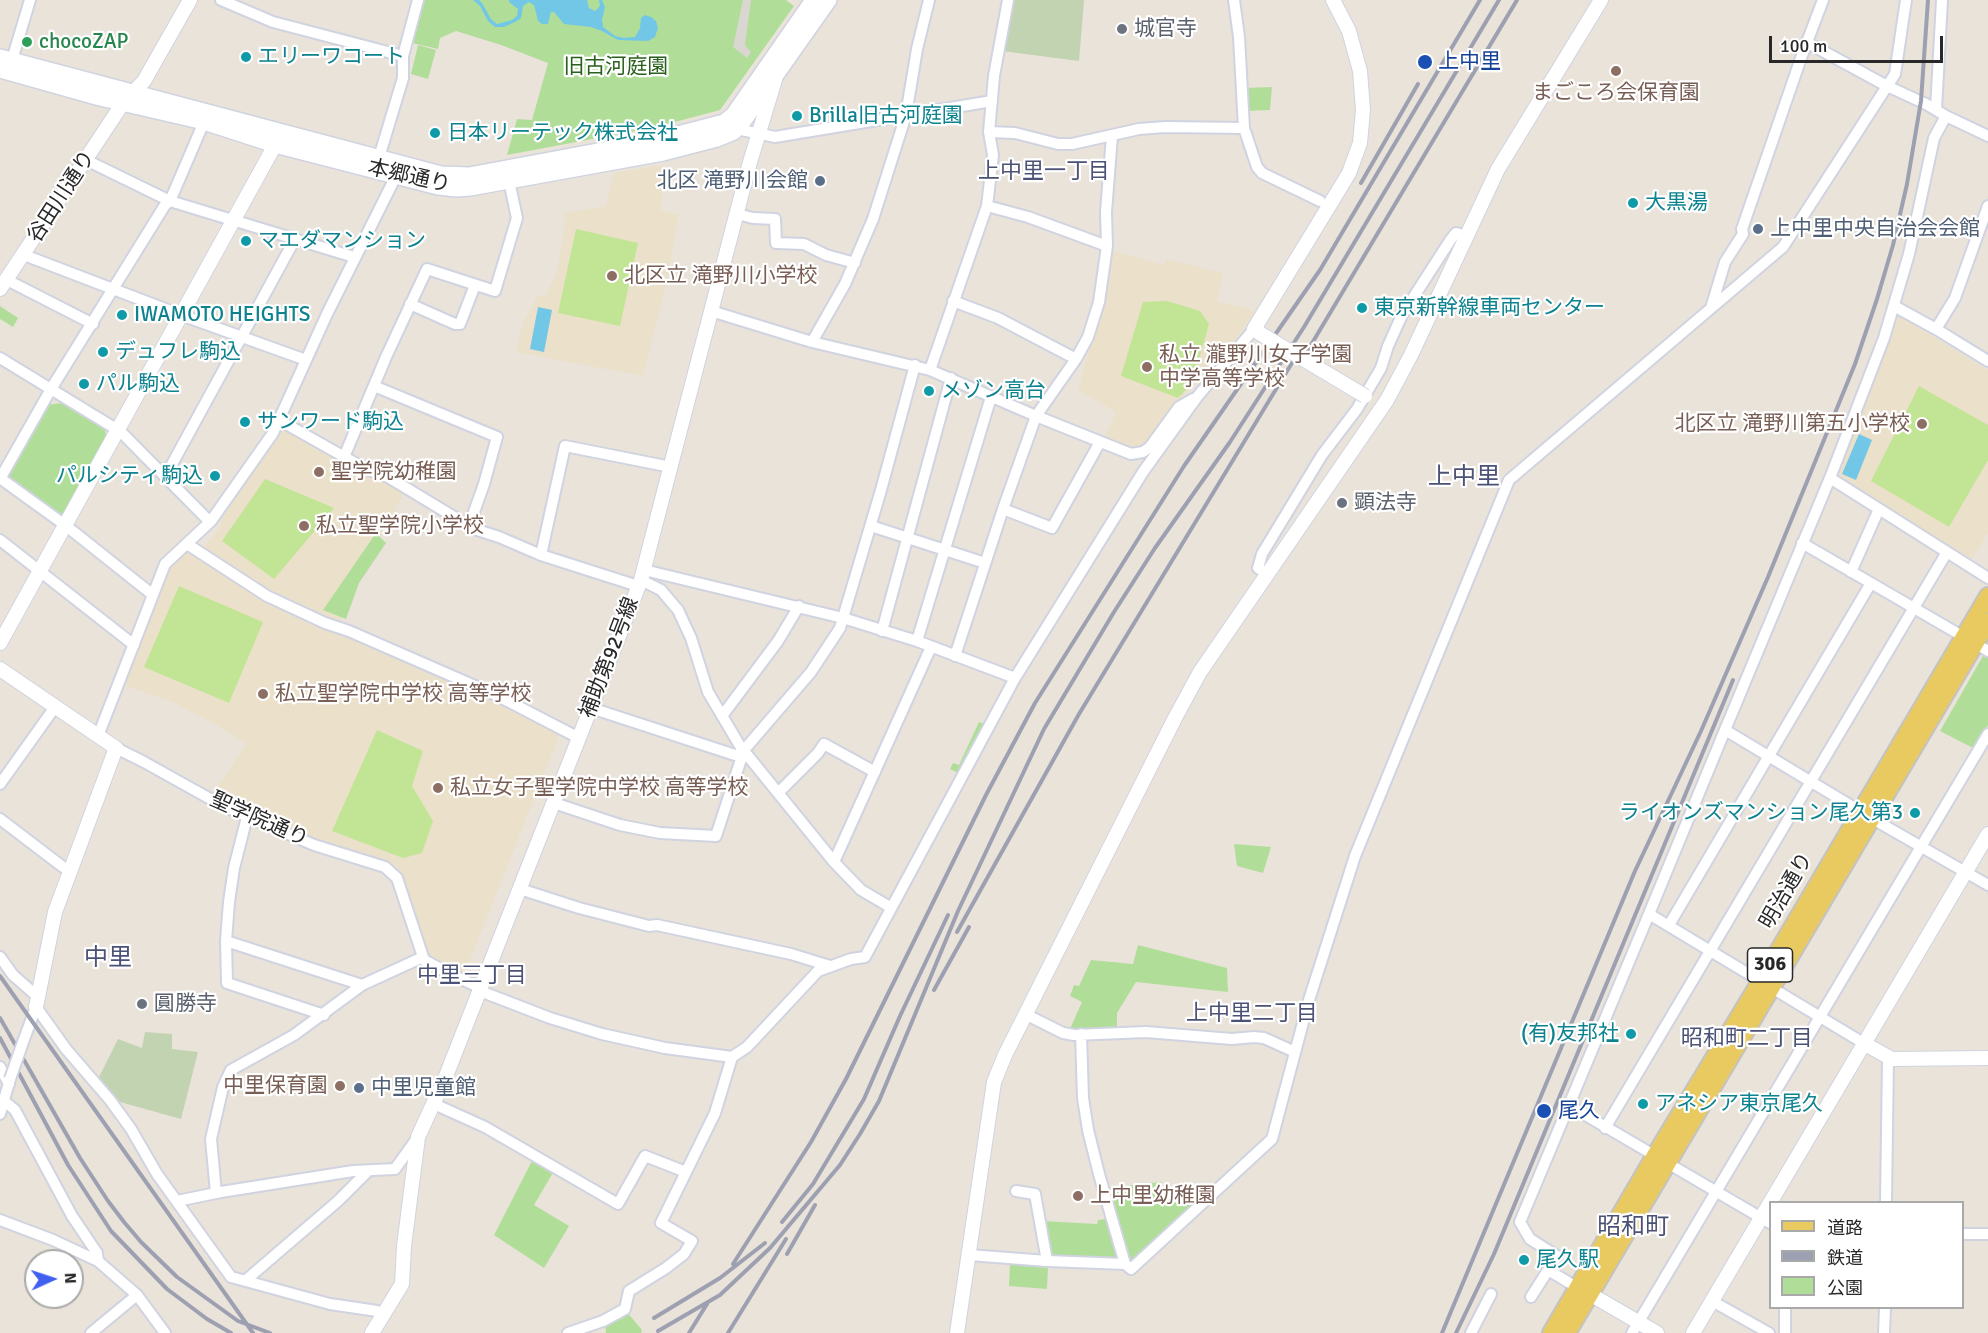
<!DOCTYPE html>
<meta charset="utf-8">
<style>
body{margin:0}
#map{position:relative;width:1988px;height:1333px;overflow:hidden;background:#eae3da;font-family:Signika,"Noto Sans JP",sans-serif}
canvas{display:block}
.legend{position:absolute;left:1769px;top:1201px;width:195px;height:108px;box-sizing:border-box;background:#fff;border:2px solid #a9a9a9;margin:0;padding:8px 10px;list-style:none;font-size:18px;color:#282828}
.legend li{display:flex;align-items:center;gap:12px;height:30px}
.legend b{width:30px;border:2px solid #a9a9a9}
.north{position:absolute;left:24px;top:1249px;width:60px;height:60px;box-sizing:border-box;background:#fff;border:2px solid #a9a9a9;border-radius:50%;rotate:87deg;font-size:16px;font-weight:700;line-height:24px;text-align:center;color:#282828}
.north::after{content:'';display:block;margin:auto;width:21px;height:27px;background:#4160f0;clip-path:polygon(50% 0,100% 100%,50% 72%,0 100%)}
.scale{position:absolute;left:1769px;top:36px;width:174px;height:27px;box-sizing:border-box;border:3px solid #282828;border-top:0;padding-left:8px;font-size:18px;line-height:21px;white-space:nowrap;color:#282828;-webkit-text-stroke:4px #fff;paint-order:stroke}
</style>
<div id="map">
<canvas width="1988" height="1333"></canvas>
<ul class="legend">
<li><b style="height:8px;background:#e8ca61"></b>道路</li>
<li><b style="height:8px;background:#9da0b1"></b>鉄道</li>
<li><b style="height:16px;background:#b0de99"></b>公園</li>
</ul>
<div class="north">N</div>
<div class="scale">100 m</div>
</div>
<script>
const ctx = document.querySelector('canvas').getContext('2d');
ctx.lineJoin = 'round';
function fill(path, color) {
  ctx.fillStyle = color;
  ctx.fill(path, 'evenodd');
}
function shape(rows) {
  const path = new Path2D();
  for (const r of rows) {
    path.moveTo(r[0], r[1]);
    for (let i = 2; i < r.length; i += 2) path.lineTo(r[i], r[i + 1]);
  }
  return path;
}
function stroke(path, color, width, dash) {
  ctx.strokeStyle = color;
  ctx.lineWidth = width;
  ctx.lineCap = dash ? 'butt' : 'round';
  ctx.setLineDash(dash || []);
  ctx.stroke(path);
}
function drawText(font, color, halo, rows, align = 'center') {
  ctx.font = font + ' Signika,"Noto Sans JP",sans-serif';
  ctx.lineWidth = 4.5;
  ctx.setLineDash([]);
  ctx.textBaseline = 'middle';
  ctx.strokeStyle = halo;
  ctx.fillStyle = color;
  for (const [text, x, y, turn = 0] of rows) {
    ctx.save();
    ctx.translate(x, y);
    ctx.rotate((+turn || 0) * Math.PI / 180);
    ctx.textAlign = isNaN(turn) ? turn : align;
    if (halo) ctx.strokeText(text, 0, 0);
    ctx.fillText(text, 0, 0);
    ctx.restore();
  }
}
const education = shape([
 [665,165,661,211,679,214,667,282,643,376,516,352,522,325,538,295,545,296,558,269,564,229,564,213,606,206,613,173],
 [1113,251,1164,265,1166,259,1223,273,1217,302,1248,308,1254,313,1232,345,1179,401,1147,445,1138,449,1128,449,1104,438,1116,412,1078,390,1102,302],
 [1898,315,1988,370,1988,533,1972,559,1835,477],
 [282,426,386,479,404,491,390,523,353,580,341,622,322,615,262,585,204,547,219,529,222,519],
 [190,549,258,593,394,654,392,658,394,654,496,697,560,734,464,975,426,955,397,866,315,842,212,796,246,744,218,726,174,703,124,685,171,567]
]);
const green = shape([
 [424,0,786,0,794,6,720,110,656,127,507,155,517,119,532,120,548,63,501,45,456,31,440,38,438,49,412,43],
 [418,45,436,50,428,79,411,74],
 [1272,87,1270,110,1245,111,1244,88],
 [0,306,18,318,13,327,0,319],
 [63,403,105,427,106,437,62,519,7,478,46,405],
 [376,533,386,543,359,583,346,619,323,610],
 [1983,656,1988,658,1988,725,1973,748,1940,731],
 [979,722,985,724,963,772,958,773,950,769,953,763,959,765],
 [1234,844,1271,847,1263,873,1237,866],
 [1138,945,1227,968,1228,992,1136,982,1117,1013,1117,1029,1069,1031,1082,1002,1070,996,1074,985,1079,986,1091,960,1133,964],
 [533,1159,554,1171,534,1205,569,1226,544,1268,494,1235],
 [1161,1182,1162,1196,1192,1205,1134,1262,1129,1259,1107,1188],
 [1106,1219,1118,1256,1114,1260,1050,1259,1042,1221,1097,1224,1098,1220],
 [1010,1264,1048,1267,1047,1289,1009,1286],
 [627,1312,642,1330,641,1333,606,1333,605,1323]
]);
const cemetery = shape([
 [1010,0,1084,0,1079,61,1002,51],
 [145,1032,172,1034,172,1049,198,1052,181,1119,120,1102,99,1077,118,1039,142,1048]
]);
const pitch = shape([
 [576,229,638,243,620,326,558,313],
 [1167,301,1200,311,1209,324,1192,384,1178,398,1121,376,1143,302],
 [1919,386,1988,425,1988,460,1949,527,1871,481],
 [265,479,334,508,274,579,222,541],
 [179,586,263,622,229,703,144,667],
 [377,730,423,751,412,786,433,821,422,853,403,858,332,831]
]);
const plaza = shape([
 [743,0,751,0,745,45,751,52,747,58,733,47]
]);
const water = shape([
 [473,0,479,0,482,3,491,19,497,24,512,20,517,16,518,9,509,2,509,0,587,0,589,8,595,11,600,6,599,0,602,0,605,7,602,20,603,27,615,36,624,38,635,37,640,28,641,18,645,15,651,17,656,21,658,28,655,37,648,41,618,40,602,31,591,27,564,24,554,12,551,12,548,24,542,24,538,21,534,5,529,2,523,6,521,18,517,21,504,27,495,27,488,21,480,6],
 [538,307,552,310,544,352,530,349],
 [1859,434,1872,440,1856,480,1842,474]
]);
const minor = shape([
 [221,0,273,22,403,56],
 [1234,0,1239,37,1244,128,1257,167,1262,173,1320,201],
 [1806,42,1887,86,1926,104,1946,116,1988,136],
 [12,60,30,0],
 [1936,109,1942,0],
 [732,128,775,137,992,101],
 [989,132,1015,133,1058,144,1072,144,1139,129,1165,127,1244,128],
 [86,160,170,201,354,257],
 [377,164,403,78,403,56,418,0],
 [987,206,1028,217,1107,246],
 [737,214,753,218,775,219,776,243,804,244,826,255,855,263],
 [24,255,181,315,306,360],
 [7,280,93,324],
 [953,301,998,318,1076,359],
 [410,304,455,324,460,324,475,285],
 [1894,306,1936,329,1988,361],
 [1711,308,1725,262,1743,234,1742,229,1801,58,1823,0],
 [711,311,812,342,930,370,1036,416,1131,454,1143,452,1150,447,1179,407,1193,399],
 [1936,329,1955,298,1988,206],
 [812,342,845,284,873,219,906,115,917,49,929,0],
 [0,358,121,432,210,522],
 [930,370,987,206,993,155,989,132,994,76,1008,0],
 [374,386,497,437,484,484,469,526],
 [279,420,364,468,388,477,474,529,499,537,541,555,638,586],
 [344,457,386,357,427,269,495,291,517,218,509,181],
 [165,477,295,239],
 [0,478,65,525,153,595],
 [1830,478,1988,578],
 [0,479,51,389,165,205,170,201,204,122],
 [1003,509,1052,528,1100,442],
 [871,526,985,563],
 [0,540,134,645],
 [1802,543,1988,651],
 [187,544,267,596,325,623,349,631,498,696,579,738],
 [541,555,565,446,671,467],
 [644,570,843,618,917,641,1015,678],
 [1851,572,1879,509],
 [1266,573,1258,568,1262,554,1322,455,1357,409,1381,368,1388,346,1402,315,1451,239,1456,233,1467,236],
 [641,580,661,590,678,610,691,638,708,692,740,746,834,862,861,890,890,907],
 [882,631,951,378],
 [917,641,991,397],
 [955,656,1003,509,1036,416,1076,359,1088,337,1099,302,1107,246,1106,212,1112,136],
 [591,708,735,755,747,757],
 [722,716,778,641,799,606],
 [1725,730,1830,478,1884,338,1909,254,1934,138,1946,116],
 [98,736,165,564,211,521,273,433,327,314,396,176,396,171],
 [116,748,144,762,223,806,314,845,385,867,397,878,424,960,450,974,481,988],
 [0,784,55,707],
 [778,793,818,753,824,744,875,772],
 [554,803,620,825,660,833,716,836,744,750,811,672,840,628,881,490,915,365],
 [247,817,234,868,229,902,226,941,227,983,324,1015],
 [0,819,63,867,70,870],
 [834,862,931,647],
 [520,889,579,908,649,926,657,925,791,954,830,966],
 [1669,925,1871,583],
 [226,941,362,985],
 [0,957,13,975,38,997],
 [480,991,550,1018,602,1034,665,1048,732,1057,747,1047,818,971,851,959,865,957,1015,678,1143,472,1197,397,1254,329],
 [36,1007,66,1049,110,1100,131,1129,157,1174,231,1277,330,1304,377,1311,384,1314],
 [1027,1015,1063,1033,1074,1035,1146,1032,1232,1039,1254,1037,1264,1038,1295,1052],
 [1081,1034,1083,1098,1088,1130,1099,1174,1125,1264],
 [23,1042,36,1007],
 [1865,1044,1649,914,1725,730,1878,822,1988,885],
 [0,1067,9,1084],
 [4,1101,15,1110,72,1216,97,1253,98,1261,137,1295,165,1333],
 [434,1104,485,1127,618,1204,645,1156,686,1172],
 [1570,1106,1770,1223],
 [0,1114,10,1079],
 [1605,1128,1947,552],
 [1016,1191,1035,1194,1047,1261],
 [216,1193,211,1139,223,1087,231,1070,294,1035,362,985,423,957],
 [177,1201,221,1192,353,1171,395,1169,418,1137],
 [1886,1202,1888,1058],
 [0,1220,53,1240,98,1261],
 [1962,1234,1988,1234],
 [969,1255,1047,1261,1125,1264,1131,1269,1272,1139,1309,1000,1355,856,1509,480,1783,247,1895,74,1906,0],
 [1548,1270,1578,1288],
 [246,1280,338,1201,368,1171],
 [1531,1297,1557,1256,1530,1239,1520,1222,1649,914],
 [1712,1301,1769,1333],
 [91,1333,137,1295],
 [568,1333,603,1321,625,1309,629,1291,666,1268,684,1254,692,1241,661,1223,715,1113,732,1057],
 [1471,1333,1491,1294],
 [1632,1333,1988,734],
 [1785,1333,1785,1308],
 [1884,1333,1885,1308]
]);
const tertiary = shape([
 [0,289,123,103,144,81,190,0],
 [1261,334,1254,329,1340,188,1349,173,1360,143,1363,110,1360,71,1349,31,1333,0],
 [0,643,275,145],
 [0,669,116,748,55,912,36,1007],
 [1865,1044,1892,1059,1988,1058],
 [1583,1290,1657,1333],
 [372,1333,402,1284,404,1246,418,1137,446,1076,641,580,750,162,775,80],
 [957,1333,994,1082,1005,1055,1175,718,1200,672,1387,400,1411,355,1498,169,1601,0],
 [1693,1333,1988,834]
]);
const secondary = shape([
 [0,57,441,174,469,175,651,141,724,122,733,115,813,0],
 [0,70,100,98,204,122,275,145,438,187,457,189,470,188,663,153,717,139,734,132,743,122,829,0]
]);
const primary = shape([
 [1551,1333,1654,1157,1760,982,1988,596],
 [1567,1333,1988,622]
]);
const rail = shape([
 [1361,183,1418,84],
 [1302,360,1517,0],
 [957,932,1079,714,1301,348],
 [0,976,253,1333],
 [934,990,969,927],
 [0,1018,80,1158,108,1201,124,1222,141,1242,177,1277,238,1321,270,1333],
 [0,1038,68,1165,111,1231,167,1289,207,1319,231,1333],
 [782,1222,813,1184,864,1099,900,1016,948,915],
 [787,1254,815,1205],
 [733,1264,811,1142,846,1079,986,795,1035,703,1184,466,1320,270,1480,0],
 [654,1318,720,1278,765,1243],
 [658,1331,720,1295,770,1248,840,1165,860,1134,879,1101,958,911,1044,729,1114,612,1155,548,1230,442,1304,327,1499,0],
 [689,1333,707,1304],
 [728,1333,786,1239],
 [1442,1333,1635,871,1701,731,1768,577,1855,364,1877,299,1893,245,1907,184,1921,101,1928,0],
 [1456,1333,1494,1254,1733,680]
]);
const minorBridge = shape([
 [10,1079,23,1042]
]);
const tertiaryBridge = shape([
 [1261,334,1365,396]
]);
const markers = [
 [1122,29,6,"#6b7280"],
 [27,42,6,"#2e9e5b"],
 [246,57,6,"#0f9aa8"],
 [1425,62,8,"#1a4fb4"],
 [1616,71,6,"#8d6e63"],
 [797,116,6,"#0f9aa8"],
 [435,133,6,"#0f9aa8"],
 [820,181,6,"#5c6f8a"],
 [1633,203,6,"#0f9aa8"],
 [1758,229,6,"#5c6f8a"],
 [246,241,6,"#0f9aa8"],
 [612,276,6,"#8d6e63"],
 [1362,308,6,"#0f9aa8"],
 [122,315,6,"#0f9aa8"],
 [103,352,6,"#0f9aa8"],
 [1147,367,6,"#8d6e63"],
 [84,384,6,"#0f9aa8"],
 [929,391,6,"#0f9aa8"],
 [245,422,6,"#0f9aa8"],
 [1922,424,6,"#8d6e63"],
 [319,472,6,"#8d6e63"],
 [215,476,6,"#0f9aa8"],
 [1342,503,6,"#6b7280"],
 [304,526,6,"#8d6e63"],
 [263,694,6,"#8d6e63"],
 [438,788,6,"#8d6e63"],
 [1915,813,6,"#0f9aa8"],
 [142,1004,6,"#6b7280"],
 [1631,1034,6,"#0f9aa8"],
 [340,1086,6,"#8d6e63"],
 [359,1088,6,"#5c6f8a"],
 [1643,1104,6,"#0f9aa8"],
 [1544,1111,8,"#1a4fb4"],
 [1078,1196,6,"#8d6e63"],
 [1524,1260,6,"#0f9aa8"]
];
const shields = [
 [1770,965,45]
];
const shieldNames = [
 ["306",1770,965]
];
const worshipNames = [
 ["城官寺",1134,29],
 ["顕法寺",1354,503],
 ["圓勝寺",154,1004]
];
const leisureNames = [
 ["chocoZAP",39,42]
];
const cultureNames = [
 ["エリーワコート",258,57],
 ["Brilla旧古河庭園",809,116],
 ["日本リーテック株式会社",447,133],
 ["大黒湯",1645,203],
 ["マエダマンション",258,241],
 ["東京新幹線車両センター",1374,308],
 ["IWAMOTO HEIGHTS",134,315],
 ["デュフレ駒込",115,352],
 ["パル駒込",96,384],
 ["メゾン高台",941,391],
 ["サンワード駒込",257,422],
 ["パルシティ駒込",203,476,"right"],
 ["ライオンズマンション尾久第3",1903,813,"right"],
 ["(有)友邦社",1619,1034,"right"],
 ["アネシア東京尾久",1655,1104],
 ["尾久駅",1536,1260]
];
const transitNames = [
 ["上中里",1438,62],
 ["尾久",1558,1111]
];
const parkNames = [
 ["旧古河庭園",616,67]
];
const educationNames = [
 ["まごころ会保育園",1616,93,"center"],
 ["北区立 滝野川小学校",624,276],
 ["私立 瀧野川女子学園",1159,355],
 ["中学高等学校",1159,379],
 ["北区立 滝野川第五小学校",1910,424,"right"],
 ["聖学院幼稚園",331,472],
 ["私立聖学院小学校",316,526],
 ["私立聖学院中学校 高等学校",275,694],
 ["私立女子聖学院中学校 高等学校",450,788],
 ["中里保育園",328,1086,"right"],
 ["上中里幼稚園",1090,1196]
];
const streetNames = [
 ["本郷通り",409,177,13],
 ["谷田川通り",62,197,-57],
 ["補助第92号線",610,658,-69],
 ["聖学院通り",259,820,24],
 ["明治通り",1787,891,-60]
];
const serviceNames = [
 ["北区 滝野川会館",808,181,"right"],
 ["上中里中央自治会会館",1770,229],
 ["中里児童館",371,1088]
];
const neighbourhoodNames = [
 ["上中里一丁目",1044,172],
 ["中里三丁目",472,976],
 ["上中里二丁目",1252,1014],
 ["昭和町二丁目",1747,1039]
];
const quarterNames = [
 ["上中里",1464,478],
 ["中里",108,959],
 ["昭和町",1633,1228]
];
fill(education, '#ebe0ca');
fill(green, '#b0de99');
fill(cemetery, '#c2d3b2');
fill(pitch, '#c2e595');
fill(plaza, '#dad6d1');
fill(water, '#72c7e7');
stroke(minor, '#d0d3e0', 14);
stroke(tertiary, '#d0d3e0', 16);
stroke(secondary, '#d0d3e0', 18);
stroke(primary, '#c3c3c3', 20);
stroke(minor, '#fff', 10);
stroke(tertiary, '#fff', 14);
stroke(secondary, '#fff', 15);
stroke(primary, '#e8ca61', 16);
stroke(rail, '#9da0b1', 4);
stroke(minorBridge, '#d0d3e0', 14, []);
stroke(tertiaryBridge, '#d0d3e0', 16, []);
stroke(minorBridge, '#fff', 10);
stroke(tertiaryBridge, '#fff', 14);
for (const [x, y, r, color] of markers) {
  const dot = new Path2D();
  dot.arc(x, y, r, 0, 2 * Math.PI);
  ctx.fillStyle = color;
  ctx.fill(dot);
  stroke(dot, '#fff', 2);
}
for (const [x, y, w] of shields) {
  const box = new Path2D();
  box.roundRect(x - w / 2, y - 17, w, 34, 4.5);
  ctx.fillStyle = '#fff';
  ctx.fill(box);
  stroke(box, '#282828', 1.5);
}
drawText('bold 20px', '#282828', null, shieldNames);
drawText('21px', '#5b616d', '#fff', worshipNames, 'left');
drawText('21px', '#27864d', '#fff', leisureNames, 'left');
drawText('21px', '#0d838f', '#fff', cultureNames, 'left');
drawText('21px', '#164399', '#fff', transitNames, 'left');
drawText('21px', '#2a601d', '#fff', parkNames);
drawText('21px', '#785e54', '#fff', educationNames, 'left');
drawText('21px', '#282828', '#fff', streetNames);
drawText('21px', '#4e5e75', '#fff', serviceNames, 'left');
drawText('22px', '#4b5276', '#fff', neighbourhoodNames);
drawText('24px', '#4b5276', '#fff', quarterNames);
</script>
